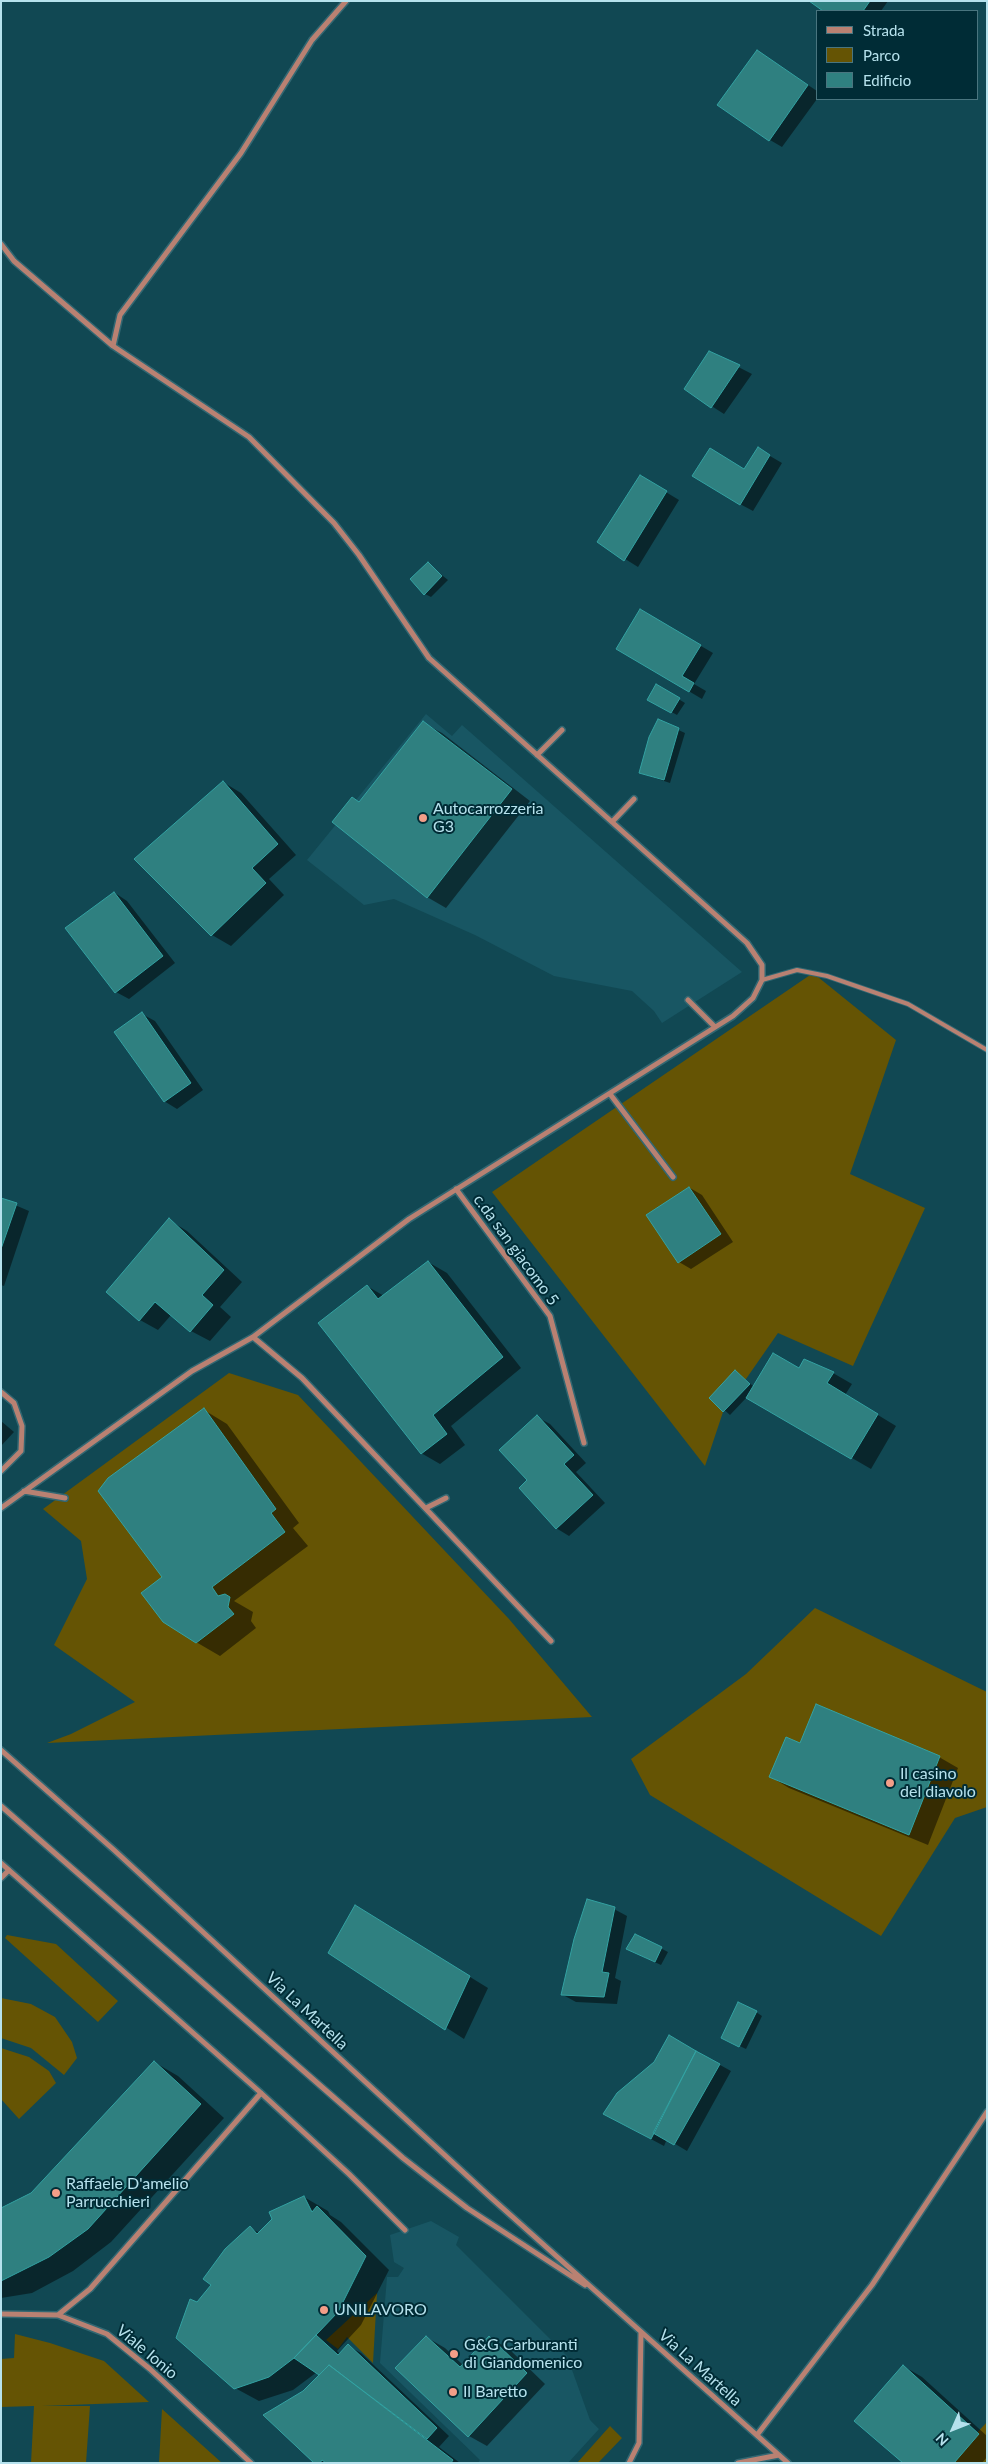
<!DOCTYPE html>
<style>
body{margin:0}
#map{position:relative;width:988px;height:2464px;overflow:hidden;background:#114853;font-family:Lato,sans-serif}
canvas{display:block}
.frame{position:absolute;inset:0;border:2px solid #b6e2ed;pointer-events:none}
.legend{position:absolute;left:816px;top:10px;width:162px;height:90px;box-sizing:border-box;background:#002c36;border:1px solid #49757f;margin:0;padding:6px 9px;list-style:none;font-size:15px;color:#b6e2ed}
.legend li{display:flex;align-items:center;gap:10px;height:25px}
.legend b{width:25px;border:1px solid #49757f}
.north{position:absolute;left:928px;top:2404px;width:50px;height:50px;-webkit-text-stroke:4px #002c36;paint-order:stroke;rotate:226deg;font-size:14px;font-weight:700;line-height:20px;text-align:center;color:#b6e2ed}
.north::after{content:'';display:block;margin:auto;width:18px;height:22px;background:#b6e2ed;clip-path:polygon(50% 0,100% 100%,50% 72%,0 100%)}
</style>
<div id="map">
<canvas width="988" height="2464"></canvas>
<div class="frame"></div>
<ul class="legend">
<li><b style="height:6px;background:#b98172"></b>Strada</li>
<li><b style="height:14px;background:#655404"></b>Parco</li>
<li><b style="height:14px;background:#2f8080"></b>Edificio</li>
</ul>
<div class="north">N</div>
</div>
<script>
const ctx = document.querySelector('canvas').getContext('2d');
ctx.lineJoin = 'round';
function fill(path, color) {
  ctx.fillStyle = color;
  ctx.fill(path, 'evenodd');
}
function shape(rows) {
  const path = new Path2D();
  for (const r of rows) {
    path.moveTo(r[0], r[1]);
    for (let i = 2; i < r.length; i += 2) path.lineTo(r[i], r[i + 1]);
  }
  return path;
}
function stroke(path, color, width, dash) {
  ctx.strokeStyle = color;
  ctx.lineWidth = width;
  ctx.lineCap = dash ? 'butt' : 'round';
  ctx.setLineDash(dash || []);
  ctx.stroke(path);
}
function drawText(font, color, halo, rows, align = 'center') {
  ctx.font = font + ' Lato,sans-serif';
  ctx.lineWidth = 4;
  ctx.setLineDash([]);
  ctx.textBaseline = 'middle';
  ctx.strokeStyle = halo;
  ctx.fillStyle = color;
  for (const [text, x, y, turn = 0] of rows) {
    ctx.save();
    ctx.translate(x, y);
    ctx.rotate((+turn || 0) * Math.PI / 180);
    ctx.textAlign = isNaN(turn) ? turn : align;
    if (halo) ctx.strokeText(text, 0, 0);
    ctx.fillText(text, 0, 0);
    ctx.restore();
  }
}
const built = shape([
 [426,714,452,736,462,725,742,972,662,1023,654,1011,632,991,554,976,475,935,394,899,364,905,307,860],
 [431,2221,459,2237,456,2245,567,2356,590,2420,599,2429,568,2463,478,2463,480,2460,380,2363,387,2277,398,2277,404,2268,394,2262,390,2235]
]);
const green = shape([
 [813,973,896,1040,850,1174,925,1208,853,1366,778,1333,723,1412,705,1466,492,1192],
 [229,1373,298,1395,509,1619,592,1717,47,1743,71,1734,135,1702,54,1645,87,1579,81,1541,43,1509],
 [815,1608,987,1692,987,1807,955,1818,881,1936,650,1795,631,1759,746,1674],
 [7,1935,56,1944,118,2001,98,2022,5,1938],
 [1,1998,31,2004,55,2017,72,2042,77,2058,64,2075,31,2048,1,2038],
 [1,2048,29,2057,49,2071,56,2083,19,2119,1,2099],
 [377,2293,373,2363,347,2337,338,2349,326,2340],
 [15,2334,50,2343,104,2361,149,2402,42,2406,90,2406,86,2463,31,2463,34,2406,1,2407,1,2359,14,2358],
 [162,2409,222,2463,159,2463],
 [987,2422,987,2463,949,2463],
 [610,2426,622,2438,598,2463,577,2463]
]);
const shadow = shape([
 [811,1,888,1,881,11,825,11],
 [757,51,817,91,817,99,782,147,770,140],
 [709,352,752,374,724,414,685,389],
 [758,449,782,463,753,511,740,504,745,470],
 [641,477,679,500,638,567,598,542],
 [428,564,448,580,431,597,425,594],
 [641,611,713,653,694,684,706,691,702,699,618,649],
 [657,686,685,703,677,715,648,699],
 [659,721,685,733,670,783,640,773],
 [423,723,442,733,530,801,446,908,427,897,360,803],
 [223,782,241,793,296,855,269,879,284,895,231,946,212,935],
 [115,893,127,901,175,963,129,999,116,992],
 [142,1014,155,1021,203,1090,177,1109,164,1101],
 [690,1188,702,1195,733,1242,691,1269,679,1262],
 [1,1199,29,1211,4,1286,1,1285],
 [169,1220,187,1231,242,1282,220,1307,231,1317,210,1341,191,1331,172,1314,158,1330,140,1320],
 [428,1262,447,1273,521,1368,451,1426,465,1445,440,1464,421,1453,367,1286,384,1296],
 [800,1369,833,1373,852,1384,845,1395,896,1426,871,1469,747,1397,730,1415,711,1398,736,1371,754,1387],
 [204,1410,227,1424,299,1523,293,1528,308,1546,234,1601,253,1612,251,1621,256,1628,220,1656,196,1642,164,1577],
 [537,1417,550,1424,586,1463,576,1472,605,1503,569,1536,556,1528,529,1480],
 [1,1421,14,1432,1,1446],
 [801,1745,939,1757,958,1768,928,1845,789,1788,771,1777],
 [614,1909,627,1916,615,1978,621,1981,617,2004,576,2002,563,1995],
 [374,1918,488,1988,464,2039,329,1952],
 [635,1935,668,1952,661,1965,633,1952],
 [756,2012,762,2016,746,2049,729,2041],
 [669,2037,731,2071,687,2151,667,2139,664,2146,617,2121],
 [154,2062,178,2076,224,2118,111,2242,73,2271,32,2293,1,2298,1,2210,32,2194],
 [304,2197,328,2211,330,2215,341,2222,389,2270,361,2325,337,2351,340,2354,348,2346,361,2353,449,2436,439,2447,460,2463,316,2463,304,2392,321,2375,317,2372,293,2390,259,2401,235,2388,198,2304,250,2228,260,2233],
 [426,2337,445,2348,463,2365,489,2338,508,2348,545,2384,487,2446,469,2436],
 [903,2366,922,2377,987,2436,987,2457,982,2463,905,2463]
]);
const building = shape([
 [809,1,870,1,863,11,823,11,809,1],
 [757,50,808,85,769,141,717,105,757,50],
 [709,351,740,365,711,408,684,389,709,351],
 [758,447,770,455,740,505,692,476,710,448,744,469,758,447],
 [640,475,667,491,624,561,597,542,640,475],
 [428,562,442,576,424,595,410,579,428,562],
 [640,609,701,645,682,676,694,683,689,692,616,649,640,609],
 [656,684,680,698,671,713,647,700,656,684],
 [658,719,679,728,664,780,639,773,649,737,658,719],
 [423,721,512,789,427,898,332,822,352,797,359,802,423,721],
 [223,781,278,844,252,868,266,883,211,936,134,859,223,781],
 [114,892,163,956,115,993,65,928,114,892],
 [142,1012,191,1083,164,1102,114,1032,142,1012],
 [689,1187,721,1234,678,1263,646,1215,689,1187],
 [1,1198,17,1203,1,1249,1,1198],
 [169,1218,224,1270,202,1295,213,1305,190,1332,155,1302,139,1321,106,1292,169,1218],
 [428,1261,503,1357,433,1415,447,1434,421,1454,318,1323,367,1285,378,1299,428,1261],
 [773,1353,799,1368,804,1359,834,1372,827,1383,878,1414,851,1459,746,1398,773,1353],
 [735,1370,750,1384,723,1412,709,1398,735,1370],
 [204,1408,276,1509,271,1513,285,1532,212,1587,218,1596,225,1594,230,1597,228,1607,234,1614,196,1643,163,1622,141,1593,162,1577,98,1491,108,1478,204,1408],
 [537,1415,574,1455,564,1464,593,1495,556,1529,519,1488,527,1480,499,1450,537,1415],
 [816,1704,940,1756,909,1835,769,1777,786,1737,800,1743,816,1704],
 [587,1899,615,1907,602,1972,609,1973,604,1997,561,1995,574,1939,587,1899],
 [355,1905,470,1976,445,2030,328,1953,355,1905],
 [635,1934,662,1947,655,1962,626,1949,635,1934],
 [738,2002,757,2011,739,2047,721,2038,738,2002],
 [669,2035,696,2051,651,2139,603,2114,617,2093,654,2062,669,2035],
 [696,2051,720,2064,674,2145,653,2133,696,2051],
 [154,2061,201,2104,88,2229,49,2257,1,2281,1,2208,31,2193,154,2061],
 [304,2196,312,2212,317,2206,366,2256,338,2312,294,2358,269,2377,234,2389,176,2338,190,2299,197,2302,211,2285,203,2279,225,2249,250,2226,257,2234,272,2219,269,2212,304,2196],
 [316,2335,338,2355,348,2344,437,2428,427,2439,329,2365,319,2375,294,2358,316,2335],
 [426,2336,460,2367,489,2336,527,2373,468,2437,395,2368,426,2336],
 [329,2365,453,2460,451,2463,326,2463,322,2460,320,2463,314,2463,263,2415,303,2391,329,2365],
 [903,2365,979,2434,954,2463,903,2463,854,2421,903,2365]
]);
const service = shape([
 [762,980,797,970,827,976,908,1004,987,1050]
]);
const minor = shape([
 [1,244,14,261,113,346,249,437,334,523,359,555,429,658,747,943,762,965,762,980,753,998,733,1016,409,1219,253,1337,192,1371,1,1508],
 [113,346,120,315,241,153,312,40,346,1],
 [537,755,562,730],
 [612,822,634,799],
 [688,1000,715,1027],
 [610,1094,673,1177],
 [456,1189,550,1316,584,1443],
 [253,1337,302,1378,551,1641],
 [1,1392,14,1403,22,1426,21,1451,1,1471],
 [24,1491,65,1498],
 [426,1508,446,1498],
 [1,1750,114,1850,488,2195,788,2463],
 [1,1806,403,2158,467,2208,585,2285],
 [1,1863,261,2093,349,2174,405,2230],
 [1,1878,9,1870],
 [1,2314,58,2315,107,2334,150,2369,251,2463],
 [58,2315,90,2289,261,2093],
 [757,2435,872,2285,987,2112],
 [629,2463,639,2443,641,2333],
 [738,2463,779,2455]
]);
const markers = [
 [423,818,5,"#f49e88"],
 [890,1783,5,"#f49e88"],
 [56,2193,5,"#f49e88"],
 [324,2310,5,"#f49e88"],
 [454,2354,5,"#f49e88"],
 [453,2392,5,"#f49e88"]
];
const poiNames = [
 ["Autocarrozzeria",433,809],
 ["G3",433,827],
 ["Il casino",900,1774],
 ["del diavolo",900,1792],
 ["Raffaele D'amelio",66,2184],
 ["Parrucchieri",66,2202],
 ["UNILAVORO",334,2310],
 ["G&G Carburanti",464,2345],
 ["di Giandomenico",464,2363],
 ["Il Baretto",463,2392]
];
const streetNames = [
 ["c.da san giacomo 5",516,1250,54],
 ["Via La Martella",307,2011,43],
 ["Viale Ionio",147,2352,40],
 ["Via La Martella",700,2368,42]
];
fill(built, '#185663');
fill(green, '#655404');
fill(shadow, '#0007');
fill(building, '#2f8080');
stroke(building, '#33a2a2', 1);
stroke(service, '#326772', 6);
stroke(minor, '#326772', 8);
stroke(service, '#b98172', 4);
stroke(minor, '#b98172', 5);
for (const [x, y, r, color] of markers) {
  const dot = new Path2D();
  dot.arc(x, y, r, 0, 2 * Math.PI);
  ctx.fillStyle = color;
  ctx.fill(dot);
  stroke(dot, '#002c36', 2);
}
drawText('16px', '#b6e2ed', '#002c36', poiNames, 'left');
drawText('16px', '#b6e2ed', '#002c36', streetNames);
</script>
